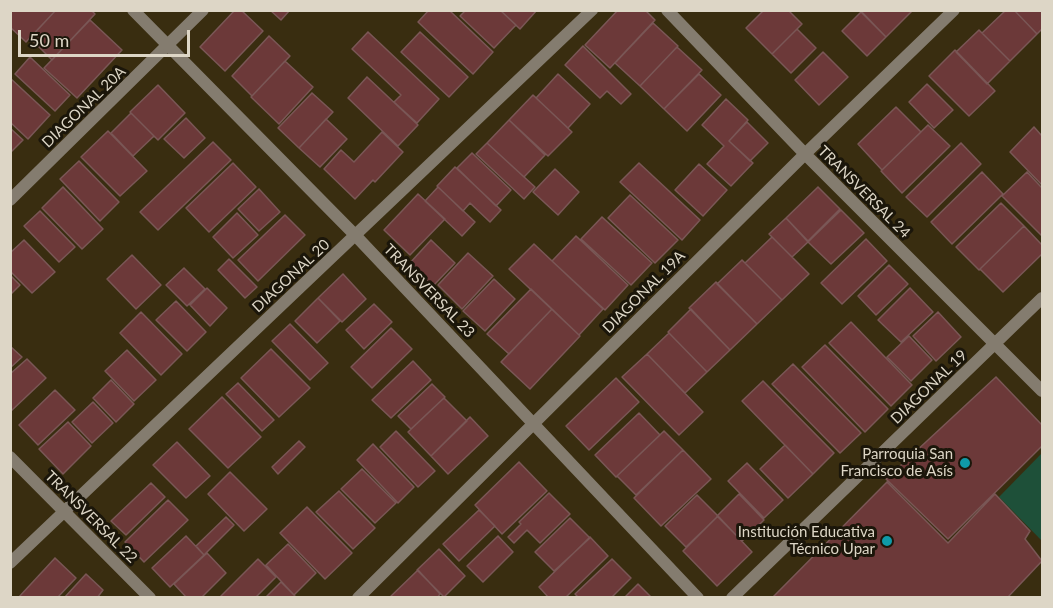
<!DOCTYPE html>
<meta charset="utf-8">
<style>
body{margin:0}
#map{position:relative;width:1053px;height:608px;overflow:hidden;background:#392d10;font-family:Lato,sans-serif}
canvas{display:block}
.frame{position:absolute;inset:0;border:12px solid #ddd6c6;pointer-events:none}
.scale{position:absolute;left:18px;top:30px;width:172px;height:27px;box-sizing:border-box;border:3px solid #ddd6c6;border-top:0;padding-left:8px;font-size:18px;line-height:21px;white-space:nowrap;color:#ddd6c6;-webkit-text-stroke:4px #1b160a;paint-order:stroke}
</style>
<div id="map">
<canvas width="1053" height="608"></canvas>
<div class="frame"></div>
<div class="scale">50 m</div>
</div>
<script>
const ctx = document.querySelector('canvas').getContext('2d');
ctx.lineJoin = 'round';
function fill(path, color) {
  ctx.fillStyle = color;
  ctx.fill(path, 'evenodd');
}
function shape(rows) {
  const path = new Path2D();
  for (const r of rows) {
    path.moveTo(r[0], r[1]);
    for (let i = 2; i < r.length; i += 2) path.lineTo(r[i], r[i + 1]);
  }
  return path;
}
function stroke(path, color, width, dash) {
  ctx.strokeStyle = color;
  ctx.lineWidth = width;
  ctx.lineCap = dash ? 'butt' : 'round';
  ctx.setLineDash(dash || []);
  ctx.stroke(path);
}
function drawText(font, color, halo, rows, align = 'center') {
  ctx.font = font + ' Lato,sans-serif';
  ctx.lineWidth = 6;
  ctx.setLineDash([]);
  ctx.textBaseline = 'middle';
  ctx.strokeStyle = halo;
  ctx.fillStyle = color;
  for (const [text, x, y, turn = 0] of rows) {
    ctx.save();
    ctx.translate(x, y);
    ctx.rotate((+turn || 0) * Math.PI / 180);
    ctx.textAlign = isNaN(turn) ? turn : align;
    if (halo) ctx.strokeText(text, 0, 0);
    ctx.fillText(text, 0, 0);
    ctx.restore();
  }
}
const green = shape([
 [1042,453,1042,541,999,497]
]);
const building = shape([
 [13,10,56,10,26,42,10,27,10,13,13,10],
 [56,10,91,10,95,14,52,60,30,38,56,10],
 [235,10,241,10,263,31,225,71,200,47,235,10],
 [270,10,290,10,281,20,270,10],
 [429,10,449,10,493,52,473,74,418,22,429,10],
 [466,10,500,10,516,25,494,48,460,16,466,10],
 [500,10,537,10,520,29,500,10],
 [618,10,645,10,655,20,610,68,585,45,618,10],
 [764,10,788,10,802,24,772,54,746,28,764,10],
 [860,10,912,10,912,11,886,37,860,10],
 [1006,10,1014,10,1037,34,1010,61,982,33,1006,10],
 [1014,10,1042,10,1042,29,1037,34,1014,10],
 [861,12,886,37,867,56,842,31,861,12],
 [90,20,122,50,77,98,44,68,90,20],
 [653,23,678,46,640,86,615,63,653,23],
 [797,29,816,48,791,73,772,54,797,29],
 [979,30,1010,61,987,84,956,52,979,30],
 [368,32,439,99,417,123,394,102,401,95,352,49,368,32],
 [420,32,468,77,449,97,401,52,420,32],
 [269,36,290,56,252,96,232,76,269,36],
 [583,46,631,94,621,104,607,91,600,98,565,65,583,46],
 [677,47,702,70,664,109,640,86,677,47],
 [955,50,995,91,969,116,929,76,955,50],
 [823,52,848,77,819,105,795,80,823,52],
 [30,57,70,95,55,111,15,74,30,57],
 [285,61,313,87,279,124,251,97,285,61],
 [558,74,590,104,568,128,536,98,558,74],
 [699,74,721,95,687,131,664,109,699,74],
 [367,77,418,125,398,146,348,98,367,77],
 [10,78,50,115,28,139,10,122,10,78],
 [927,84,953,110,934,128,909,102,927,84],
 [158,85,185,113,158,140,130,112,158,85],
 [312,93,333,112,299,148,278,128,312,93],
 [533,95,572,132,548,156,509,120,533,95],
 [726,99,748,120,729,141,753,163,731,186,707,164,724,146,702,125,726,99],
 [896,107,921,132,882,170,858,144,896,107],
 [131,113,154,136,133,156,111,133,131,113],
 [186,118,205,138,184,158,164,139,186,118],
 [326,119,347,139,320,167,299,148,326,119],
 [509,120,545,155,524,177,487,143,509,120],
 [747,122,768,143,750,161,729,141,747,122],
 [928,125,950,146,902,193,881,171,928,125],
 [1034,127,1042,136,1042,185,1010,152,1034,127],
 [10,128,23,140,10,153,10,128],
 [108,131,147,171,120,196,81,157,108,131],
 [382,132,403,152,375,182,373,180,355,199,324,169,341,150,354,162,382,132],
 [213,142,231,160,158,230,140,212,213,142],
 [487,143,535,187,524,199,476,154,487,143],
 [961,143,981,164,927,217,906,197,961,143],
 [472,153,511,190,496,206,457,168,472,153],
 [79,161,119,202,100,221,60,179,79,161],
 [233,163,256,187,209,232,186,208,233,163],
 [639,163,700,220,682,240,620,182,639,163],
 [699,164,727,190,703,216,675,190,699,164],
 [455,167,501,210,490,222,470,203,463,211,437,186,455,167],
 [555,169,579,192,558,215,533,192,555,169],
 [982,172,1003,194,952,244,931,222,982,172],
 [1027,172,1042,188,1042,236,1002,196,1027,172],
 [63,187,103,229,82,249,42,208,63,187],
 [438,187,475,222,462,236,425,201,438,187],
 [818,187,840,209,808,241,786,218,818,187],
 [259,189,280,212,259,231,238,209,259,189],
 [418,194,445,219,410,255,384,230,418,194],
 [630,195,678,240,655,263,608,218,630,195],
 [1001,203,1024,226,979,270,956,247,1001,203],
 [841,210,864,233,831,264,808,242,841,210],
 [40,211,75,247,59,262,24,226,40,211],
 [237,213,258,235,233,258,213,237,237,213],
 [285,215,305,235,258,281,238,260,285,215],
 [602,217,652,263,631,285,581,239,602,217],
 [786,218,808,242,792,257,769,234,786,218],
 [1024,226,1042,245,1042,254,1003,292,980,269,1024,226],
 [576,236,628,285,605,310,552,261,576,236],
 [772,237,809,274,782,300,745,263,772,237],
 [866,239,887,261,842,304,821,283,866,239],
 [24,240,55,272,32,293,10,271,10,253,24,240],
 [431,240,455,263,433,286,409,264,431,240],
 [534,244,603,309,579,335,509,269,534,244],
 [468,253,493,276,462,309,438,285,468,253],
 [132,255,161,285,136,309,107,279,132,255],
 [229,259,257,287,245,298,218,270,229,259],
 [742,260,782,300,757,324,717,284,742,260],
 [889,265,908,284,876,315,858,296,889,265],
 [184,268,205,289,187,306,166,285,184,268],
 [343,274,366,299,342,322,318,298,343,274],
 [10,275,20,285,10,295,10,275],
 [494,279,515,299,485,331,463,311,494,279],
 [716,282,757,324,730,350,689,308,716,282],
 [207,288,227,308,210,326,190,305,207,288],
 [910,288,933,312,901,342,878,320,910,288],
 [531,289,552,309,509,354,487,334,531,289],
 [318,298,340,321,317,343,295,321,318,298],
 [176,301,206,332,187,351,156,320,176,301],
 [374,304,392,322,364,349,346,330,374,304],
 [552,309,580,336,530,389,501,362,552,309],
 [691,309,730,350,707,372,668,332,691,309],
 [141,312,182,354,161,375,120,333,141,312],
 [938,312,961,337,936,361,913,336,938,312],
 [851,322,912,385,891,406,829,343,851,322],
 [290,324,328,363,310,380,272,341,290,324],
 [391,328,412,349,372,388,351,367,391,328],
 [669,333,707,372,685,393,647,354,669,333],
 [909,336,932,360,911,381,887,357,909,336],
 [825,345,888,409,865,432,802,367,825,345],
 [10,346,22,357,10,368,10,346],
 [271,349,310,388,279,417,241,378,271,349],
 [127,350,156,380,134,401,105,371,127,350],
 [647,354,703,412,679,435,622,377,647,354],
 [27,359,46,378,10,412,10,374,27,359],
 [413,361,431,380,391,418,372,400,413,361],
 [793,364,861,433,840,453,772,384,793,364],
 [996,377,1042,425,1042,446,948,539,886,479,996,377],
 [616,378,639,402,589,450,566,426,616,378],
 [111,380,134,404,116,422,93,398,111,380],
 [763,381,834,453,813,474,742,401,763,381],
 [238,383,274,420,262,431,226,394,238,383],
 [432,384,445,397,411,429,398,416,432,384],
 [55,390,75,410,38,445,19,425,55,390],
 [222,397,261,437,228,468,189,429,222,397],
 [444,398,467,421,431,456,408,432,444,398],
 [93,402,113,423,92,443,72,422,93,402],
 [639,413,660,435,616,477,595,455,639,413],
 [470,417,488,436,448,474,431,456,470,417],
 [68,422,91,446,63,474,39,449,68,422],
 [396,431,435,471,418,487,380,447,396,431],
 [664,431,683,450,636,495,617,476,664,431],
 [299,441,305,447,278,474,272,467,299,441],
 [177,442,210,476,186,498,153,465,177,442],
 [373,444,414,487,398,503,357,460,373,444],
 [785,445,813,474,788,498,760,469,785,445],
 [683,450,711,479,661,526,634,498,683,450],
 [519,462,547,491,502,534,475,505,519,462],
 [747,463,783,500,764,518,728,481,747,463],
 [362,469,396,503,375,523,341,489,362,469],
 [230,472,267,509,244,531,208,494,230,472],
 [887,482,948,543,995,494,1030,531,1025,539,1042,561,1007,598,772,598,887,482],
 [151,483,165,497,126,535,111,521,151,483],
 [339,491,375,528,353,549,316,512,339,491],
 [549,493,570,514,540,543,527,530,514,543,508,537,521,524,519,522,549,493],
 [739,494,764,520,742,541,717,516,739,494],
 [697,495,718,516,686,547,665,526,697,495],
 [168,500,188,520,144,562,125,542,168,500],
 [307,507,352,553,325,579,280,533,307,507],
 [479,510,495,526,459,561,443,544,479,510],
 [718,516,752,552,717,586,683,551,718,516],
 [226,517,234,525,204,555,196,546,226,517],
 [570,518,590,538,554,571,535,552,570,518],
 [186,536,204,555,170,587,152,568,186,536],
 [498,536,513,552,483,582,467,566,498,536],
 [590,537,608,556,565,598,549,598,539,587,590,537],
 [288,544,316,573,294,595,266,565,288,544],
 [439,549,465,576,444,597,417,570,439,549],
 [207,553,226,573,201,598,187,598,174,584,207,553],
 [55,558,76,578,57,598,18,598,55,558],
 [258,559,276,577,255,598,219,598,258,559],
 [612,559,631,578,611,598,579,598,575,594,612,559],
 [418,570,440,594,437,598,389,598,418,570],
 [86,574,103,590,97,598,64,598,86,574],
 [281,582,297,598,265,598,281,582],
 [638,584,652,598,624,598,638,584]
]);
const minor = shape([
 [667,10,805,154,1042,391],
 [10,200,203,10],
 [10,457,150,598],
 [10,563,592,10],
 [358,598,805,154,954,10],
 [732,598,1042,298]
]);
const tertiary = shape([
 [133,10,355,235,698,598]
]);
const markers = [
 [965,463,6,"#0f9aa8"],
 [887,541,6,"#0f9aa8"]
];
const streetNames = [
 ["DIAGONAL 20A",84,107,-44],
 ["TRANSVERSAL 24",864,192,45],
 ["DIAGONAL 20",291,276,-43],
 ["TRANSVERSAL 23",429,291,46],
 ["DIAGONAL 19A",644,292,-45],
 ["DIAGONAL 19",929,387,-44],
 ["TRANSVERSAL 22",91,517,45]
];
const poiNames = [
 ["Parroquia San",953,454],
 ["Francisco de Asís",953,471],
 ["Institución Educativa",875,532],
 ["Técnico Upar",875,549]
];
fill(green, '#1e5039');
fill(building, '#6c3939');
stroke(building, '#7a5756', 1.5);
stroke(minor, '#847c6f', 12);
stroke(tertiary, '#847c6f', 12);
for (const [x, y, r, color] of markers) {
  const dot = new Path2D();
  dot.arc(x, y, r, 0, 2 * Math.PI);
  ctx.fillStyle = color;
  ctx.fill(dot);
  stroke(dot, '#1b160a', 2);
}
drawText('15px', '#ddd6c6', '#1b160a', streetNames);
drawText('15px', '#ddd6c6', '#1b160a', poiNames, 'right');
</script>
